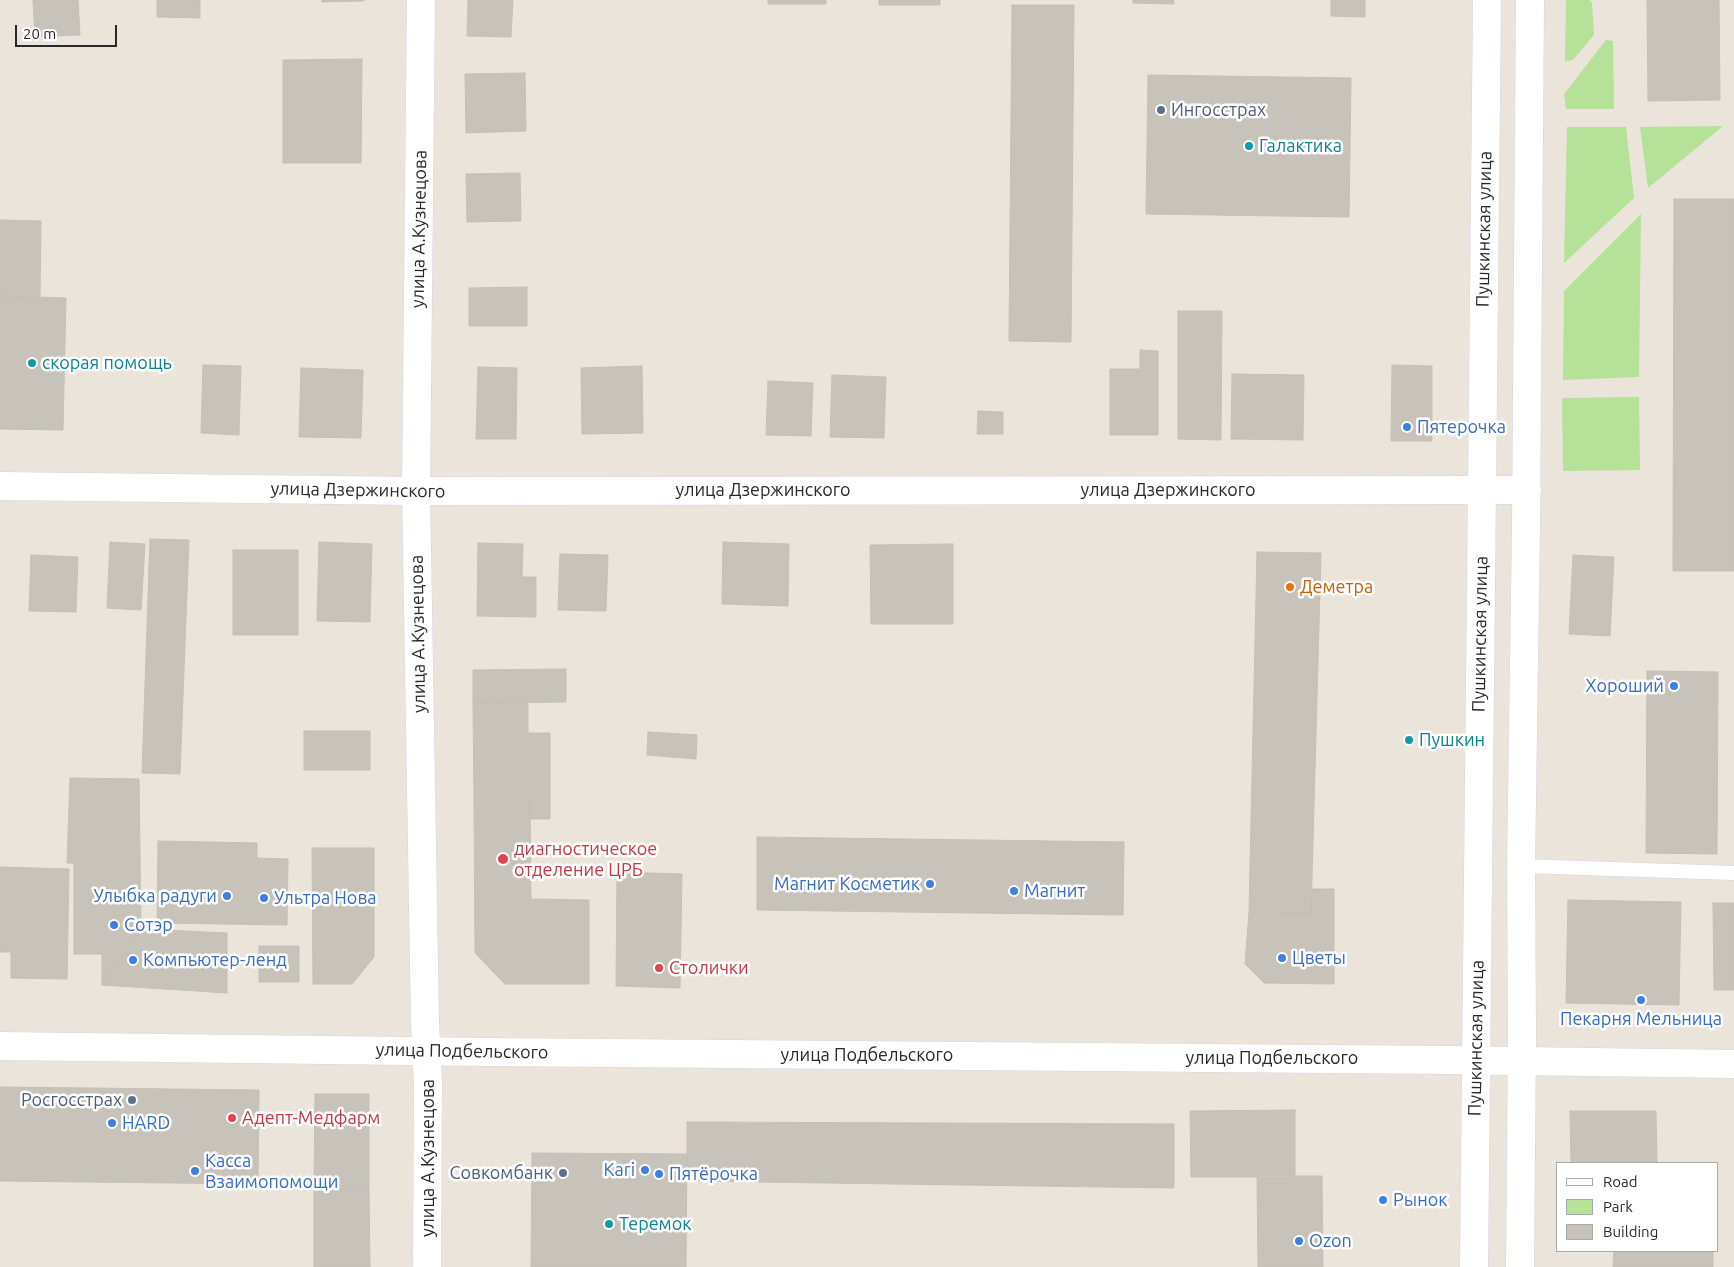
<!DOCTYPE html>
<meta charset="utf-8">
<style>
body{margin:0}
#map{position:relative;width:1734px;height:1267px;overflow:hidden;background:#ebe4db;font-family:Ubuntu,sans-serif}
canvas{display:block}
.legend{position:absolute;left:1556px;top:1162px;width:162px;height:90px;box-sizing:border-box;background:#fff;border:1px solid #a9a9a9;margin:0;padding:6px 9px;list-style:none;font-size:15px;color:#292929}
.legend li{display:flex;align-items:center;gap:10px;height:25px}
.legend b{width:25px;border:1px solid #a9a9a9}
.scale{position:absolute;left:15px;top:25px;width:102px;height:22px;box-sizing:border-box;border:2px solid #292929;border-top:0;padding-left:6px;font-size:15px;line-height:18px;white-space:nowrap;color:#292929;-webkit-text-stroke:4px #fff;paint-order:stroke}
</style>
<div id="map">
<canvas width="1734" height="1267"></canvas>
<ul class="legend">
<li><b style="height:6px;background:#fff"></b>Road</li>
<li><b style="height:14px;background:#b5e199"></b>Park</li>
<li><b style="height:14px;background:#c7c2ba"></b>Building</li>
</ul>
<div class="scale">20 m</div>
</div>
<script>
const ctx = document.querySelector('canvas').getContext('2d');
ctx.lineJoin = 'round';
function fill(path, color) {
  ctx.fillStyle = color;
  ctx.fill(path, 'evenodd');
}
function shape(rows) {
  const path = new Path2D();
  for (const r of rows) {
    path.moveTo(r[0], r[1]);
    for (let i = 2; i < r.length; i += 2) path.lineTo(r[i], r[i + 1]);
  }
  return path;
}
function stroke(path, color, width, dash) {
  ctx.strokeStyle = color;
  ctx.lineWidth = width;
  ctx.lineCap = dash ? 'butt' : 'round';
  ctx.setLineDash(dash || []);
  ctx.stroke(path);
}
function drawText(font, color, halo, rows, align = 'center') {
  ctx.font = font + ' Ubuntu,sans-serif';
  ctx.lineWidth = 5;
  ctx.setLineDash([]);
  ctx.textBaseline = 'middle';
  ctx.strokeStyle = halo;
  ctx.fillStyle = color;
  for (const [text, x, y, turn = 0] of rows) {
    ctx.save();
    ctx.translate(x, y);
    ctx.rotate((+turn || 0) * Math.PI / 180);
    ctx.textAlign = isNaN(turn) ? turn : align;
    if (halo) ctx.strokeText(text, 0, 0);
    ctx.fillText(text, 0, 0);
    ctx.restore();
  }
}
const green = shape([
 [1566,0,1589,0,1592,3,1594,35,1573,60,1565,61],
 [1606,40,1613,41,1614,109,1566,109,1564,94],
 [1723,126,1648,188,1640,127],
 [1567,127,1626,127,1634,198,1564,263],
 [1641,214,1639,377,1563,380,1564,291],
 [1639,397,1640,470,1563,471,1562,398]
]);
const building = shape([
 [33,0,78,0,80,35,35,37,33,0],
 [157,0,200,0,200,18,157,17,157,0],
 [322,0,364,0,364,1,322,2,322,0],
 [468,0,513,0,511,37,467,36,468,0],
 [768,0,826,0,826,4,768,4,768,0],
 [879,0,940,0,940,5,879,5,879,0],
 [1133,0,1174,0,1174,4,1133,3,1133,0],
 [1331,0,1365,0,1365,17,1331,16,1331,0],
 [1647,0,1719,0,1720,100,1648,101,1647,0],
 [1012,5,1074,5,1071,342,1009,341,1012,5],
 [362,59,361,163,283,163,283,60,362,59],
 [525,73,526,131,466,133,465,74,525,73],
 [1148,75,1351,78,1349,217,1146,214,1148,75],
 [520,173,521,221,467,222,466,174,520,173],
 [1674,199,1734,199,1734,571,1673,571,1674,199],
 [0,220,41,221,40,297,0,296,0,220],
 [527,287,527,326,469,326,469,288,527,287],
 [0,296,66,298,63,430,0,429,0,296],
 [1178,311,1222,311,1221,440,1178,439,1178,311],
 [1140,350,1158,351,1158,435,1110,435,1110,369,1140,369,1140,350],
 [203,365,241,366,239,435,201,433,203,365],
 [1392,365,1432,366,1432,441,1391,441,1392,365],
 [642,366,643,433,582,434,581,368,642,366],
 [478,367,517,368,516,439,476,439,478,367],
 [301,368,363,370,361,438,299,437,301,368],
 [1232,374,1304,375,1303,440,1231,439,1232,374],
 [832,375,886,377,884,438,830,437,832,375],
 [768,381,813,383,811,436,766,435,768,381],
 [978,411,1003,412,1003,434,977,434,978,411],
 [150,539,189,540,180,774,142,773,150,539],
 [110,542,145,544,141,610,107,608,110,542],
 [319,542,372,544,370,622,317,621,319,542],
 [723,542,789,544,788,606,722,604,723,542],
 [478,543,523,544,522,577,536,577,536,617,477,616,478,543],
 [953,544,953,624,871,624,870,545,953,544],
 [233,550,298,550,298,635,233,635,233,550],
 [1257,552,1321,553,1311,913,1249,912,1257,552],
 [560,554,608,555,606,611,558,610,560,554],
 [31,555,78,557,76,612,29,611,31,555],
 [1573,555,1614,557,1610,636,1569,634,1573,555],
 [566,669,566,702,473,703,473,670,566,669],
 [1647,671,1718,672,1717,854,1646,853,1647,671],
 [528,702,528,733,550,733,550,819,531,819,530,800,474,800,473,703,528,702],
 [304,731,370,731,370,770,304,770,304,731],
 [648,732,697,735,696,759,647,755,648,732],
 [70,778,139,779,141,929,102,985,102,954,74,954,74,863,67,863,70,778],
 [474,800,530,800,531,899,589,900,589,984,505,984,475,953,474,800],
 [757,837,1124,842,1123,915,757,910,757,837],
 [158,841,257,843,257,858,288,859,287,925,157,923,158,841],
 [312,848,374,848,374,957,352,984,313,984,312,848],
 [0,867,69,869,67,979,11,978,11,952,0,952,0,867],
 [617,872,682,874,680,988,616,986,617,872],
 [1312,889,1334,889,1334,984,1264,983,1245,964,1249,912,1311,913,1312,889],
 [1568,900,1681,902,1679,1005,1566,1003,1568,900],
 [1713,903,1734,903,1734,990,1714,990,1713,903],
 [141,929,227,933,227,993,102,985,141,929],
 [259,946,299,946,299,982,259,982,259,946],
 [0,1087,259,1090,258,1184,0,1181,0,1087],
 [315,1094,369,1094,369,1190,314,1189,315,1094],
 [1295,1110,1295,1177,1191,1177,1190,1111,1295,1110],
 [1570,1111,1656,1111,1657,1163,1571,1163,1570,1111],
 [687,1122,1174,1124,1174,1188,687,1181,687,1122],
 [532,1153,687,1154,686,1267,531,1267,532,1153],
 [1257,1176,1322,1176,1323,1267,1258,1267,1257,1176],
 [314,1189,369,1190,370,1267,314,1267,314,1189],
 [1614,1251,1713,1251,1713,1267,1613,1267,1614,1251]
]);
const lane = shape([
 [1521,866,1734,873]
]);
const street = shape([
 [0,486,416,491,1527,490]
]);
const secondary = shape([
 [421,0,416,491,425,1022,428,1084,427,1267],
 [0,1046,489,1052,1448,1060,1734,1064],
 [1474,1267,1487,0],
 [1520,1267,1522,1033,1521,866,1526,528,1530,0]
]);
const markers = [
 [1161,110,5,"#5c6f8a"],
 [1249,146,5,"#0f9aa8"],
 [32,363,5,"#0f9aa8"],
 [1407,427,5,"#3f7fe0"],
 [1290,587,5,"#e8710a"],
 [1674,686,5,"#3f7fe0"],
 [1409,740,5,"#0f9aa8"],
 [503,859,6,"#e0444e"],
 [930,884,5,"#3f7fe0"],
 [1014,891,5,"#3f7fe0"],
 [227,896,5,"#3f7fe0"],
 [264,898,5,"#3f7fe0"],
 [114,925,5,"#3f7fe0"],
 [1282,958,5,"#3f7fe0"],
 [133,960,5,"#3f7fe0"],
 [659,968,5,"#e0444e"],
 [1641,1000,5,"#3f7fe0"],
 [132,1100,5,"#5c6f8a"],
 [232,1118,5,"#e0444e"],
 [112,1123,5,"#3f7fe0"],
 [645,1170,5,"#3f7fe0"],
 [195,1171,5,"#3f7fe0"],
 [563,1173,5,"#5c6f8a"],
 [659,1174,5,"#3f7fe0"],
 [1383,1200,5,"#3f7fe0"],
 [609,1224,5,"#0f9aa8"],
 [1299,1241,5,"#3f7fe0"]
];
const serviceNames = [
 ["Ингосстрах",1171,110,"left"],
 ["Росгосстрах",122,1100],
 ["Совкомбанк",553,1173]
];
const cultureNames = [
 ["Галактика",1259,146],
 ["скорая помощь",42,363],
 ["Пушкин",1419,740],
 ["Теремок",619,1224]
];
const streetNames = [
 ["улица А.Кузнецова",419,229,-89],
 ["Пушкинская улица",1484,229,-89],
 ["улица Дзержинского",358,490,1],
 ["улица Дзержинского",763,490],
 ["улица Дзержинского",1168,490],
 ["улица А.Кузнецова",418,634,-91],
 ["Пушкинская улица",1480,634,-89],
 ["Пушкинская улица",1476,1038,-89],
 ["улица Подбельского",462,1051,1],
 ["улица Подбельского",867,1055],
 ["улица Подбельского",1272,1058],
 ["улица А.Кузнецова",428,1158,-90]
];
const shopNames = [
 ["Пятерочка",1417,427],
 ["Хороший",1664,686,"right"],
 ["Магнит Косметик",920,884,"right"],
 ["Магнит",1024,891],
 ["Улыбка радуги",217,896,"right"],
 ["Ультра Нова",274,898],
 ["Сотэр",124,925],
 ["Цветы",1292,958],
 ["Компьютер-ленд",143,960],
 ["Пекарня Мельница",1641,1019,"center"],
 ["HARD",122,1123],
 ["Касса",205,1161],
 ["Взаимопомощи",205,1182],
 ["Kari",635,1170,"right"],
 ["Пятёрочка",669,1174],
 ["Рынок",1393,1200],
 ["Ozon",1309,1241]
];
const foodNames = [
 ["Деметра",1300,587]
];
const healthNames = [
 ["диагностическое",514,849],
 ["отделение ЦРБ",514,870],
 ["Столички",669,968],
 ["Адепт-Медфарм",242,1118]
];
fill(green, '#b5e199');
fill(building, '#c7c2ba');
stroke(building, '#c6bfb5', 1);
stroke(lane, '#d1d5e2', 15);
stroke(street, '#d1d5e2', 29);
stroke(secondary, '#d1d5e2', 29);
stroke(lane, '#fff', 14);
stroke(street, '#fff', 28);
stroke(secondary, '#fff', 28);
for (const [x, y, r, color] of markers) {
  const dot = new Path2D();
  dot.arc(x, y, r, 0, 2 * Math.PI);
  ctx.fillStyle = color;
  ctx.fill(dot);
  stroke(dot, '#fff', 2);
}
drawText('18px', '#4e5e75', '#fff', serviceNames, 'right');
drawText('18px', '#0d838f', '#fff', cultureNames, 'left');
drawText('18px', '#292929', '#fff', streetNames);
drawText('18px', '#366cbe', '#fff', shopNames, 'left');
drawText('18px', '#c56008', '#fff', foodNames, 'left');
drawText('18px', '#be3a42', '#fff', healthNames, 'left');
</script>
